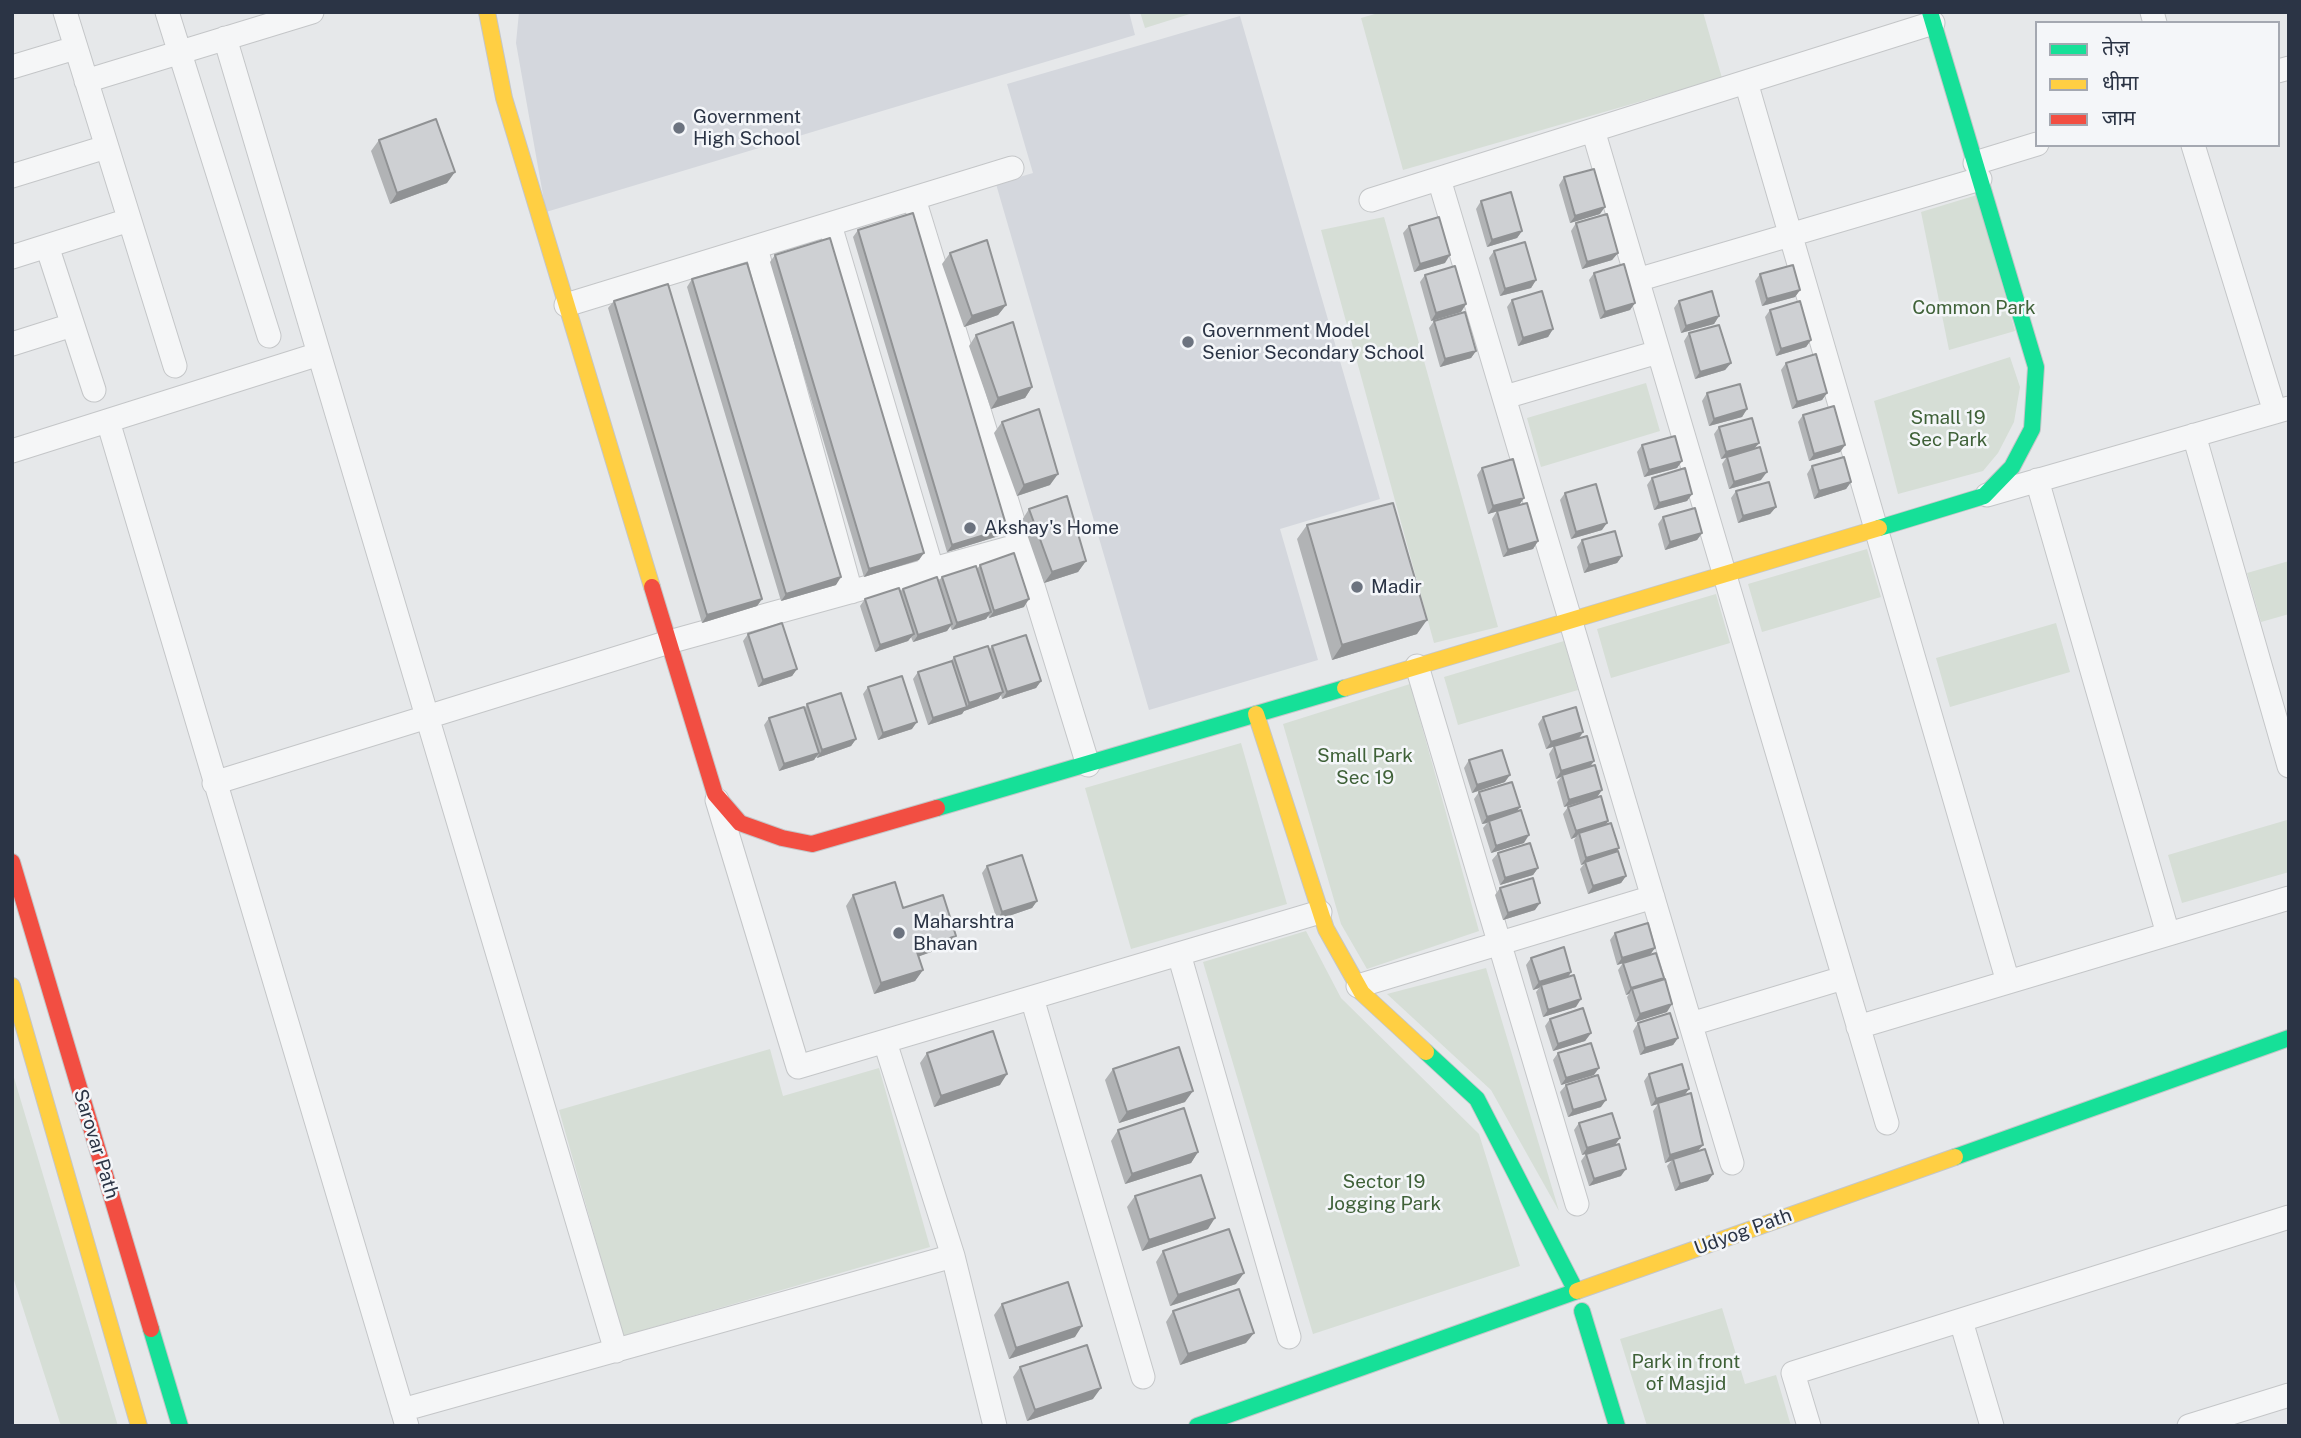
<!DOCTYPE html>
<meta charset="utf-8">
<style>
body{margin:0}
#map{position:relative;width:2301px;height:1438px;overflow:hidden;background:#e6e8ea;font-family:"Public Sans","Noto Sans Devanagari",sans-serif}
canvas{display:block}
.frame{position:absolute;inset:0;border:14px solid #2b3445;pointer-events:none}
.legend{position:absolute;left:2035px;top:21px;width:245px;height:126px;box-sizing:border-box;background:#f4f6f9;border:2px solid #a4a8b1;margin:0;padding:9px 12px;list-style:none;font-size:21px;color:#2b3445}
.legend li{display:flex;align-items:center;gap:14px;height:35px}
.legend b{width:35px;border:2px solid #a4a8b1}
</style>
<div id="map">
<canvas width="2301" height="1438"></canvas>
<div class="frame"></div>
<ul class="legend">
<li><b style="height:9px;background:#16e098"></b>तेज़</li>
<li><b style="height:9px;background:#ffcf43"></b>धीमा</li>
<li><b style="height:9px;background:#f24e42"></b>जाम</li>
</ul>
</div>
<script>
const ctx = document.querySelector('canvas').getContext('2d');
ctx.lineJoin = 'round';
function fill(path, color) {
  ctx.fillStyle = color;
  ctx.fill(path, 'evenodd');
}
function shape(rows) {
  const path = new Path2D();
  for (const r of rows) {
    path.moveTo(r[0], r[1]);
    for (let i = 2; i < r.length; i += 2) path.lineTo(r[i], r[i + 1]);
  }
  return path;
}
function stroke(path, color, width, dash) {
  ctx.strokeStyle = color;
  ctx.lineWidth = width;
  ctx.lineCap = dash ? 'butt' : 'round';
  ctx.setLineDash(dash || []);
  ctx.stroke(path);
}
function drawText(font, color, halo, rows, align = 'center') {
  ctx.font = font + ' "Public Sans",sans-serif';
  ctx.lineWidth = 5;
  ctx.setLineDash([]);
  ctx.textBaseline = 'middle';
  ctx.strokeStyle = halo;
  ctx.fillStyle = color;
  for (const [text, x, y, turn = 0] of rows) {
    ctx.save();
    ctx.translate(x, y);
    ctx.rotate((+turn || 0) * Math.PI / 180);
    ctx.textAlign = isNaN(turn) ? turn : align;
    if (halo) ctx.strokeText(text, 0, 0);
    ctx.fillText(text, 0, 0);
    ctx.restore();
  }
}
const built = shape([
 [519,12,1129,12,1135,35,546,212,516,43],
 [1240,16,1380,499,1280,529,1318,660,1149,710,996,184,1033,173,1007,84]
]);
const green = shape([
 [1140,12,1196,12,1145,28],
 [1382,12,1703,12,1722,78,1403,170,1361,18],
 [1977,195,2015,331,1949,350,1921,212],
 [1384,217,1498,627,1434,643,1321,230],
 [2010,357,2020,387,2014,422,1998,453,1983,471,1898,494,1874,401],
 [1646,383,1660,431,1541,467,1527,418],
 [1867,549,1881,597,1762,632,1748,584],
 [2289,561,2289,614,2261,622,2247,573],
 [1716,594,1730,643,1611,678,1597,629],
 [2056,623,2070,672,1950,707,1936,658],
 [1564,641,1578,690,1458,725,1444,677],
 [1410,684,1479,931,1367,969,1341,924,1283,724],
 [1241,743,1287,904,1131,949,1085,788],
 [2287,820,2289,872,2182,903,2168,855],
 [1306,931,1341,998,1479,1134,1520,1266,1313,1334,1203,962],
 [1486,968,1559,1211,1491,1090,1387,994],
 [770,1049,783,1096,879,1068,930,1247,623,1336,559,1110],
 [12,1071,118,1426,61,1426,12,1274],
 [1722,1308,1745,1384,1776,1375,1791,1426,1647,1426,1620,1339]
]);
const street = shape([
 [65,12,175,366],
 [167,12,269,336],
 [2152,12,2155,23],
 [225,38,616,1351],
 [12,67,75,48],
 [2278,71,2289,68],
 [86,81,312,12],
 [1746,82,2008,982],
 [1593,130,1887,1123],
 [2193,145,2275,412],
 [1975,163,2037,144],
 [12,176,106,147],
 [1439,179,1732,1163],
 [914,199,1088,765],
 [1371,200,1933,23],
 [830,225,932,569],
 [47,246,94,390],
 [756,248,851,592],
 [12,257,129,220],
 [1637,280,1980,179],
 [566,305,1012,168],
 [12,344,72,325],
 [1505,397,1658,352],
 [108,421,407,1426],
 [2194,435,2289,766],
 [12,451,319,354],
 [2037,480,2168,934],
 [1987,495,2289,408],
 [1417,666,1577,1204],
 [214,783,669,642,1020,545],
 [717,800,798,1067,1320,912],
 [1179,954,1289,1337],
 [1358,986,1653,897],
 [1032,998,1143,1377],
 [1691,1024,1843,978],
 [1858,1027,2289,898],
 [885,1042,953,1256,995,1426],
 [1961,1321,1992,1426],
 [402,1410,953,1256],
 [1809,1426,1793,1373,2289,1217],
 [2189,1426,2289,1395]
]);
const fast = shape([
 [1879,528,1984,496,2012,467,2032,429,2036,367,1930,12],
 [937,808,1345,688],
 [1426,1052,1477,1099,1576,1291],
 [1955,1157,2289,1038],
 [1582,1311,1617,1426],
 [151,1329,180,1426],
 [1197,1426,1577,1291]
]);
const slow = shape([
 [487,12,504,98,652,587],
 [1345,688,1879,528],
 [1256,714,1326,929,1362,993,1426,1052],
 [12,986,139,1426],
 [1577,1291,1955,1157]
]);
const jam = shape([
 [652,587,715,794,740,823,782,838,812,844,937,808],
 [12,862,151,1329]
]);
const wall = shape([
 [379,140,447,183,390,204,371,151],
 [1564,177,1600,214,1570,223,1559,185],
 [1481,201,1522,231,1517,238,1487,247,1476,209],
 [1576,223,1618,253,1612,260,1582,269,1571,231],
 [1409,226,1445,263,1414,272,1403,233],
 [858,230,1007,528,1002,535,947,552,853,237],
 [1494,251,1536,280,1531,288,1500,296,1489,258],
 [950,253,1006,305,998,315,964,327,942,264],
 [775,255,919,560,864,577,770,262],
 [1594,273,1635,303,1630,310,1600,319,1589,280],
 [1760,274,1800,290,1795,297,1762,306,1755,281],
 [1425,275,1466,304,1461,312,1431,321,1420,282],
 [692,279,836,585,781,601,687,287],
 [1512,300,1553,329,1548,337,1518,346,1507,307],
 [614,301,762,599,757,606,702,623,608,308],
 [1679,301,1719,316,1714,324,1681,333,1674,308],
 [1770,310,1811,340,1806,347,1776,356,1765,317],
 [1434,321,1476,351,1471,358,1440,367,1429,328],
 [1689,333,1731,363,1725,370,1695,379,1684,341],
 [976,335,1032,387,1025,398,991,409,969,346],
 [1786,363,1827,393,1822,400,1792,409,1781,370],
 [1707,393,1747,409,1742,417,1709,426,1702,401],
 [1803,415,1845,445,1840,452,1809,461,1798,422],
 [1002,422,1050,485,1017,496,994,433],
 [1719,427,1759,443,1754,449,1761,480,1729,489,1722,464,1726,458,1721,459,1714,434],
 [1642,445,1682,461,1677,468,1644,477,1637,452],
 [1812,466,1851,482,1846,489,1814,499,1807,474],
 [1482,468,1524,498,1519,505,1488,514,1477,475],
 [1652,478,1692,494,1687,501,1654,510,1647,485],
 [1736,491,1776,507,1770,514,1738,523,1731,498],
 [1565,493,1602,530,1571,539,1560,500],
 [1029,509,1086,561,1078,572,1044,583,1022,520],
 [1497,511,1538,541,1533,549,1503,557,1492,519],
 [1663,517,1702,533,1697,540,1665,550,1658,524],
 [1307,525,1417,634,1332,660,1297,539],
 [1582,540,1622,556,1617,563,1584,573,1577,547],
 [980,565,1024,607,989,618,988,615,986,619,952,630,950,626,947,631,913,642,911,637,908,641,875,652,860,606,865,599,900,592,903,589,938,582,942,577,977,569],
 [748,634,797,669,792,676,758,687,743,641],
 [992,646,1041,681,1036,688,1002,699,1001,695,998,699,964,711,962,714,928,725,913,679,918,672,951,661,954,657,989,650],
 [868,687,912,729,878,740,863,694],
 [807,704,856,739,851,746,817,758,816,756,814,760,779,771,764,725,769,718,804,709],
 [1543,717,1583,732,1579,739,1594,761,1590,766,1602,790,1597,797,1564,807,1557,782,1561,777,1556,779,1549,754,1554,746,1560,745,1546,749,1538,724],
 [1469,760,1505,782,1472,793,1464,768],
 [1479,792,1516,812,1524,843,1491,853,1483,828,1487,823,1482,824,1474,799],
 [1568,807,1608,821,1606,824,1626,876,1621,883,1588,894,1580,869,1584,864,1581,865,1574,840,1576,837,1571,839,1563,814],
 [1498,853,1538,868,1533,875,1500,885,1492,860],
 [987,866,1037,901,1032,908,997,920,982,873],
 [1500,888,1535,910,1503,920,1495,895],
 [853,895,903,908,948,946,919,956,923,970,915,981,874,994,846,906],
 [1615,933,1650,954,1664,978,1662,980,1667,1012,1635,1022,1627,997,1629,994,1626,995,1618,970,1623,963,1617,965,1610,940],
 [1531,958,1571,972,1568,977,1576,1007,1543,1017,1536,992,1539,988,1533,990,1526,965],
 [1550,1019,1591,1033,1585,1041,1553,1051,1545,1026],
 [1638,1023,1678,1038,1673,1045,1640,1055,1633,1031],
 [927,1053,1000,1085,934,1107,920,1063],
 [1558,1053,1594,1075,1561,1085,1553,1060],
 [1113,1069,1185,1102,1119,1123,1105,1080],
 [1649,1074,1685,1095,1698,1151,1708,1181,1675,1191,1667,1166,1672,1160,1665,1163,1653,1111,1658,1104,1651,1106,1644,1081],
 [1566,1085,1601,1107,1568,1117,1560,1092],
 [1579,1123,1615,1145,1621,1176,1589,1186,1581,1161,1586,1154,1582,1155,1574,1130],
 [1118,1130,1198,1152,1191,1163,1125,1184,1111,1141],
 [1135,1196,1208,1229,1142,1251,1127,1207],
 [1163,1251,1236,1284,1170,1306,1156,1262],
 [1002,1304,1075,1337,1009,1359,994,1315],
 [1173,1311,1246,1343,1180,1365,1166,1322],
 [1020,1367,1093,1399,1027,1421,1013,1377]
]);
const shadedWall = shape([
 [455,172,447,183,390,204,397,193],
 [1605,207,1600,214,1570,223,1575,216],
 [1522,231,1517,238,1487,247,1492,240],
 [1618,253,1612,260,1582,269,1587,262],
 [1450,255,1445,263,1414,272,1420,264],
 [1536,280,1531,288,1500,296,1505,289],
 [1800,290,1795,297,1762,306,1767,299],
 [1635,303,1630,310,1600,319,1605,312],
 [1466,304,1461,312,1431,321,1436,313],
 [1006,305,998,315,964,327,972,316],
 [1719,316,1714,324,1681,333,1686,326],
 [1553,329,1548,337,1518,346,1523,338],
 [1811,340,1806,347,1776,356,1781,349],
 [1476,351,1471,358,1440,367,1445,359],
 [1731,363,1725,370,1695,379,1700,372],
 [1032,387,1025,398,991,409,998,398],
 [1827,393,1822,400,1792,409,1797,402],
 [1747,409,1742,417,1709,426,1714,419],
 [1759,443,1753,450,1721,459,1726,452],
 [1845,445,1840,452,1809,461,1814,454],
 [1682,461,1677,468,1644,477,1649,470],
 [1767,472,1761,480,1729,489,1734,482],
 [1058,474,1050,485,1017,496,1024,485],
 [1851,482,1846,489,1814,499,1819,491],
 [1692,494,1687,501,1654,510,1659,503],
 [1524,498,1519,505,1488,514,1493,506],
 [1776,507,1770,514,1738,523,1743,516],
 [1607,523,1602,530,1571,539,1576,532],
 [1007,528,1002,535,947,552,952,545],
 [1702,533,1697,540,1665,550,1670,542],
 [1538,541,1533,549,1503,557,1508,550],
 [924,553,919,560,864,577,869,569],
 [1622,556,1617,563,1584,573,1589,565],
 [1086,561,1078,572,1044,583,1052,572],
 [841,577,836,585,781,601,786,594],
 [762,599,757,606,702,623,707,615],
 [1029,599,1024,607,989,618,994,611],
 [991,612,986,619,952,630,957,623],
 [1427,620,1417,634,1332,660,1342,645],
 [952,624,947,631,913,642,918,635],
 [914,634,908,641,875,652,880,645],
 [797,669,792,676,758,687,763,680],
 [1041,681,1036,688,1002,699,1007,692],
 [1003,692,998,699,964,711,962,714,928,725,933,718,967,707,969,703],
 [917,722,912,729,878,740,883,733],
 [1583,732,1578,739,1546,749,1551,742],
 [856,739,851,746,817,758,822,750],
 [819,753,814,760,779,771,784,764],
 [1594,761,1589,768,1562,775,1561,777,1556,779,1561,771],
 [1510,775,1505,782,1472,793,1477,785],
 [1602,790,1597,797,1564,807,1569,800],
 [1520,807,1515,814,1489,821,1487,823,1482,824,1487,817],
 [1608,821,1603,829,1579,833,1576,837,1571,839,1576,831],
 [1529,835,1524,843,1491,853,1496,846],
 [1619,848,1614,855,1585,862,1584,864,1581,865,1586,858],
 [1538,868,1533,875,1500,885,1505,878],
 [1626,876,1621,883,1588,894,1593,886],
 [1037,901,1032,908,997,920,1002,912],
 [1540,903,1535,910,1503,920,1508,913],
 [956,936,948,946,909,960,916,949],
 [1655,948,1650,955,1617,965,1622,958],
 [923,970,915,981,874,994,881,983],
 [1571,972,1566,980,1541,985,1539,988,1533,990,1539,982],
 [1664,978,1659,985,1632,989,1629,994,1626,995,1631,988],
 [1581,999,1576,1007,1543,1017,1548,1010],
 [1672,1004,1667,1012,1635,1022,1640,1014],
 [1591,1033,1585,1041,1553,1051,1558,1044],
 [1678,1038,1673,1045,1640,1055,1645,1048],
 [1599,1068,1594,1075,1561,1085,1566,1078],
 [1007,1074,1000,1085,934,1107,941,1096],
 [1689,1089,1684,1096,1651,1106,1656,1099],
 [1193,1091,1185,1102,1119,1123,1127,1112],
 [1606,1100,1601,1107,1568,1117,1573,1110],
 [1620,1138,1615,1145,1582,1155,1587,1148],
 [1703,1145,1697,1152,1665,1163,1670,1155],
 [1198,1152,1191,1163,1125,1184,1132,1174],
 [1626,1169,1621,1176,1589,1186,1594,1179],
 [1713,1174,1708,1181,1675,1191,1680,1184],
 [1215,1218,1208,1229,1142,1251,1149,1240],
 [1244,1273,1236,1284,1170,1306,1178,1295],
 [1082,1326,1075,1337,1009,1359,1016,1348],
 [1254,1333,1246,1343,1180,1365,1188,1354],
 [1101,1388,1093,1399,1027,1421,1035,1410]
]);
const building = shape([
 [436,119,455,172,397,193,379,140,436,119],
 [1594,169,1605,207,1575,216,1564,177,1594,169],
 [1511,192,1522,231,1492,240,1481,201,1511,192],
 [913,213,1007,528,952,545,858,230,913,213],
 [1607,214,1618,253,1587,262,1576,223,1607,214],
 [1439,217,1450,255,1420,264,1409,226,1439,217],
 [830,238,924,553,869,569,775,255,830,238],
 [987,240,1006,305,972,316,950,253,987,240],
 [1525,242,1536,280,1505,289,1494,251,1525,242],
 [747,263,841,577,786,594,692,279,747,263],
 [1624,264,1635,303,1605,312,1594,273,1624,264],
 [1793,265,1800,290,1767,299,1760,274,1793,265],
 [1455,266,1466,304,1436,313,1425,275,1455,266],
 [668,284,762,599,707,615,614,301,668,284],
 [1542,291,1553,329,1523,338,1512,300,1542,291],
 [1712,291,1719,316,1686,326,1679,301,1712,291],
 [1800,301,1811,340,1781,349,1770,310,1800,301],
 [1465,312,1476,351,1445,359,1434,321,1465,312],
 [1013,322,1032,387,998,398,976,335,1013,322],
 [1719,325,1731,363,1700,372,1689,333,1719,325],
 [1816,354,1827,393,1797,402,1786,363,1816,354],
 [1740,384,1747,409,1714,419,1707,393,1740,384],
 [1834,406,1845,445,1814,454,1803,415,1834,406],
 [1039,409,1058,474,1024,485,1002,422,1039,409],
 [1752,418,1759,443,1726,452,1719,427,1752,418],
 [1675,436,1682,461,1649,470,1642,445,1675,436],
 [1760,447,1767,472,1734,482,1727,457,1760,447],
 [1844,457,1851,482,1819,491,1812,466,1844,457],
 [1513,459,1524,498,1493,506,1482,468,1513,459],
 [1685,468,1692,494,1659,503,1652,478,1685,468],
 [1769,482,1776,507,1743,516,1736,491,1769,482],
 [1596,484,1607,523,1576,532,1565,493,1596,484],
 [1067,496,1086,561,1052,572,1029,509,1067,496],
 [1393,503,1427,620,1342,645,1307,525,1393,503],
 [1527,503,1538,541,1508,550,1497,511,1527,503],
 [1695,508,1702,533,1670,542,1663,517,1695,508],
 [1615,531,1622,556,1589,565,1582,540,1615,531],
 [1014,553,1029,599,994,611,980,565,1014,553],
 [976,566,991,612,957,623,942,577,976,566],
 [937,577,952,624,918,635,903,589,937,577],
 [899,588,914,634,880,645,865,599,899,588],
 [782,623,797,669,763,680,748,634,782,623],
 [1026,635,1041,681,1007,692,992,646,1026,635],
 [988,646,1003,692,969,703,954,657,988,646],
 [952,661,967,707,933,718,918,672,952,661],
 [902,676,917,722,883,733,868,687,902,676],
 [841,693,856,739,822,750,807,704,841,693],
 [804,707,819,753,784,764,769,718,804,707],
 [1576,707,1583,732,1551,742,1543,717,1576,707],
 [1587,736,1594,761,1561,771,1554,746,1587,736],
 [1502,750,1510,775,1477,785,1469,760,1502,750],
 [1595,765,1602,790,1569,800,1562,775,1595,765],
 [1512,782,1520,807,1487,817,1479,792,1512,782],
 [1601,796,1608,821,1576,831,1568,807,1601,796],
 [1521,810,1529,835,1496,846,1489,821,1521,810],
 [1611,823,1619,848,1586,858,1579,833,1611,823],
 [1530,843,1538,868,1505,878,1498,853,1530,843],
 [1618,851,1626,876,1593,886,1585,862,1618,851],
 [1022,855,1037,901,1002,912,987,866,1022,855],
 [1533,878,1540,903,1508,913,1500,888,1533,878],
 [895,882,903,908,943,895,956,936,916,949,923,970,881,983,853,895,895,882],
 [1648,923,1655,948,1622,958,1615,933,1648,923],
 [1564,947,1571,972,1539,982,1531,958,1564,947],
 [1656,953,1664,978,1631,988,1623,963,1656,953],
 [1574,975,1581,999,1548,1010,1541,985,1574,975],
 [1665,979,1672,1004,1640,1014,1632,989,1665,979],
 [1583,1008,1591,1033,1558,1044,1550,1019,1583,1008],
 [1670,1013,1678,1038,1645,1048,1638,1023,1670,1013],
 [993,1031,1007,1074,941,1096,927,1053,993,1031],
 [1591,1043,1599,1068,1566,1078,1558,1053,1591,1043],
 [1179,1047,1193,1091,1127,1112,1113,1069,1179,1047],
 [1682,1064,1689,1089,1656,1099,1649,1074,1682,1064],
 [1598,1075,1606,1100,1573,1110,1566,1085,1598,1075],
 [1691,1093,1703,1145,1670,1155,1658,1103,1691,1093],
 [1184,1108,1198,1152,1132,1174,1118,1130,1184,1108],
 [1612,1113,1620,1138,1587,1148,1579,1123,1612,1113],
 [1619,1144,1626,1169,1594,1179,1586,1154,1619,1144],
 [1705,1149,1713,1174,1680,1184,1673,1159,1705,1149],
 [1201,1175,1215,1218,1149,1240,1135,1196,1201,1175],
 [1229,1229,1244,1273,1178,1295,1163,1251,1229,1229],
 [1068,1282,1082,1326,1016,1348,1002,1304,1068,1282],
 [1239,1289,1254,1333,1188,1354,1173,1311,1239,1289],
 [1087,1345,1101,1388,1035,1410,1020,1367,1087,1345]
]);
const markers = [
 [679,128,7,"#6c737f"],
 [1188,342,7,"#6c737f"],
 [970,528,7,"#6c737f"],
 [1357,587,7,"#6c737f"],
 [899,933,7,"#6c737f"]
];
const poiNames = [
 ["Government",693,117],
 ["High School",693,139],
 ["Government Model",1202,331],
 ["Senior Secondary School",1202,353],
 ["Akshay's Home",984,528],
 ["Madir",1371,587],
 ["Maharshtra",913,922],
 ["Bhavan",913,944]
];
const parkNames = [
 ["Common Park",1974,308],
 ["Small 19",1948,418],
 ["Sec Park",1948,440],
 ["Small Park",1365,756],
 ["Sec 19",1365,778],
 ["Sector 19",1384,1182],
 ["Jogging Park",1384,1204],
 ["Park in front",1686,1362],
 ["of Masjid",1686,1384]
];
const streetNames = [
 ["Sarovar Path",96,1144,73],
 ["Udyog Path",1743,1232,-20]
];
fill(built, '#d4d7dd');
fill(green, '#d6ded6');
stroke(street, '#c4c6c8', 25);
stroke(fast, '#c4c6c8', 18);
stroke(slow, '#c4c6c8', 18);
stroke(jam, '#c4c6c8', 18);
stroke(street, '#f5f6f7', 23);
stroke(fast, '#16e098', 16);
stroke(slow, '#ffcf43', 16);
stroke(jam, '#f24e42', 16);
fill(wall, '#b1b3b5');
fill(shadedWall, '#909294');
fill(building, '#ced0d3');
stroke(building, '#909294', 2);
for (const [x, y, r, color] of markers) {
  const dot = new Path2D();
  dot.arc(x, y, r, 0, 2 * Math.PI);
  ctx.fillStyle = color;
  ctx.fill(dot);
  stroke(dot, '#f4f6f9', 2.5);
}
drawText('19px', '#2b3445', '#f4f6f9', poiNames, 'left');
drawText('19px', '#3f6138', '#f4f6f9', parkNames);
drawText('19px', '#2b3445', '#f4f6f9', streetNames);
</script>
